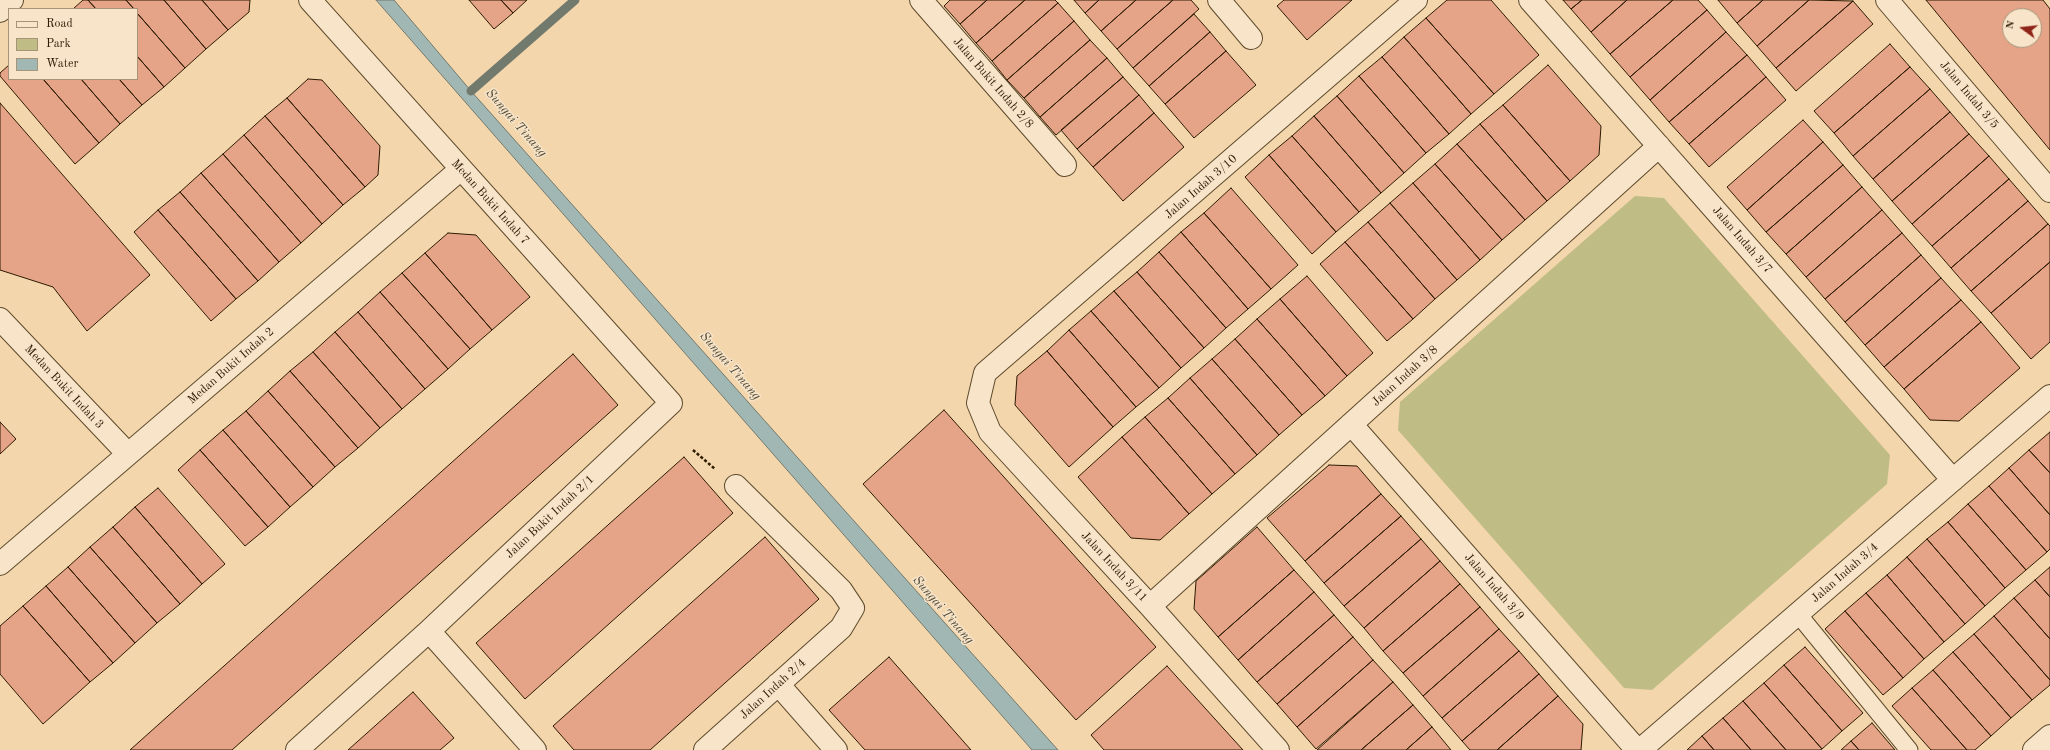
<!DOCTYPE html>
<style>
body{margin:0}
#map{position:relative;width:2050px;height:750px;overflow:hidden;background:#f3d6ac;font-family:"Old Standard TT",serif}
canvas{display:block}
.legend{position:absolute;left:8px;top:8px;width:130px;height:72px;box-sizing:border-box;background:#f7e4c9;border:1px solid #a69479;margin:0;padding:5px 7px;list-style:none;font-size:12px;color:#2d1b02}
.legend li{display:flex;align-items:center;gap:8px;height:20px}
.legend b{width:20px;border:1px solid #a69479}
.north{position:absolute;left:2002px;top:8px;width:40px;height:40px;box-sizing:border-box;background:#f7e4c9;border:1px solid #a69479;border-radius:50%;rotate:285deg;font-size:11px;font-weight:700;line-height:16px;text-align:center;color:#2d1b02}
.north::after{content:'';display:block;margin:auto;width:14px;height:18px;background:#8f2418;clip-path:polygon(50% 0,100% 100%,50% 72%,0 100%)}
</style>
<div id="map">
<canvas width="2050" height="750"></canvas>
<ul class="legend">
<li><b style="height:5px;background:#f7e4c9"></b>Road</li>
<li><b style="height:11px;background:#c0bc86"></b>Park</li>
<li><b style="height:11px;background:#a0b7b4"></b>Water</li>
</ul>
<div class="north">N</div>
</div>
<script>
const ctx = document.querySelector('canvas').getContext('2d');
ctx.lineJoin = 'round';
function fill(path, color) {
  ctx.fillStyle = color;
  ctx.fill(path, 'evenodd');
}
function shape(rows) {
  const path = new Path2D();
  for (const r of rows) {
    path.moveTo(r[0], r[1]);
    for (let i = 2; i < r.length; i += 2) path.lineTo(r[i], r[i + 1]);
  }
  return path;
}
function stroke(path, color, width, dash) {
  ctx.strokeStyle = color;
  ctx.lineWidth = width;
  ctx.lineCap = dash ? 'butt' : 'round';
  ctx.setLineDash(dash || []);
  ctx.stroke(path);
}
function drawText(font, color, halo, rows, align = 'center') {
  ctx.font = font + ' "Old Standard TT",serif';
  ctx.lineWidth = 3;
  ctx.setLineDash([]);
  ctx.textBaseline = 'middle';
  ctx.strokeStyle = halo;
  ctx.fillStyle = color;
  for (const [text, x, y, turn = 0] of rows) {
    ctx.save();
    ctx.translate(x, y);
    ctx.rotate((+turn || 0) * Math.PI / 180);
    ctx.textAlign = isNaN(turn) ? turn : align;
    if (halo) ctx.strokeText(text, 0, 0);
    ctx.fillText(text, 0, 0);
    ctx.restore();
  }
}
const green = shape([
 [1635,196,1664,198,1890,455,1887,484,1652,690,1624,688,1398,430,1400,402]
]);
const water = shape([
 [376,0,394,0,471,91,1058,750,1032,750,376,0]
]);
const stream = shape([
 [471,91,575,0]
]);
const building = shape([
 [83,0,88,0,96,9,73,9,83,0],
 [88,0,126,0,134,9,96,9,88,0],
 [126,0,164,0,206,49,185,68,137,13,137,9,134,9,126,0],
 [164,0,202,0,228,30,206,49,164,0],
 [202,0,250,0,249,12,228,30,202,0],
 [469,0,501,0,513,13,494,29,469,0],
 [501,0,527,0,513,13,501,0],
 [950,0,987,0,960,24,944,6,950,0],
 [987,0,1025,0,976,43,960,24,987,0],
 [1025,0,1055,0,1058,3,992,61,976,43,1025,0],
 [1074,0,1099,0,1085,13,1074,0],
 [1099,0,1136,0,1101,31,1085,13,1099,0],
 [1136,0,1173,0,1117,49,1101,31,1136,0],
 [1173,0,1191,0,1199,9,1133,68,1117,49,1173,0],
 [1284,0,1352,0,1307,40,1277,6,1284,0],
 [1447,0,1491,0,1539,55,1494,94,1426,18,1447,0],
 [1563,0,1582,0,1571,9,1563,0],
 [1582,0,1627,0,1591,32,1571,9,1582,0],
 [1627,0,1673,0,1610,54,1591,32,1627,0],
 [1673,0,1698,0,1707,10,1630,77,1610,54,1673,0],
 [1718,0,1763,0,1737,23,1718,0],
 [1763,0,1809,0,1757,46,1737,23,1763,0],
 [1809,0,1853,1,1776,68,1757,46,1809,0],
 [1926,0,2043,0,2050,9,2050,150,1926,0],
 [2010,16,2034,16,2034,40,2010,40,2010,16],
 [1853,1,1873,24,1796,91,1776,68,1853,1],
 [1058,3,1074,21,1007,80,992,61,1058,3],
 [1707,10,1726,32,1650,100,1630,77,1707,10],
 [137,13,185,68,164,87,137,56,137,13],
 [1194,14,1210,32,1149,86,1133,68,1194,14],
 [1426,18,1494,94,1471,114,1404,37,1426,18],
 [1074,21,1090,40,1024,98,1007,80,1074,21],
 [1210,32,1226,51,1165,104,1149,86,1210,32],
 [1726,32,1747,55,1669,122,1650,100,1726,32],
 [1404,37,1471,114,1449,134,1382,57,1404,37],
 [1090,40,1107,58,1040,117,1024,98,1090,40],
 [1890,44,1910,67,1834,133,1814,111,1890,44],
 [1226,51,1256,85,1194,138,1165,104,1226,51],
 [1747,55,1766,77,1689,144,1669,122,1747,55],
 [137,56,164,87,142,105,119,79,137,79,137,56],
 [1382,57,1449,134,1426,153,1359,76,1382,57],
 [1107,58,1123,77,1056,135,1040,117,1107,58],
 [9,65,9,79,43,79,99,143,75,164,0,76,0,73,9,65],
 [1548,65,1601,126,1599,155,1570,181,1503,105,1548,65],
 [1910,67,1930,89,1853,156,1834,133,1910,67],
 [1359,76,1426,153,1404,173,1337,96,1359,76],
 [1123,77,1139,95,1077,149,1061,130,1123,77],
 [1766,77,1786,100,1709,167,1689,144,1766,77],
 [43,79,81,79,120,124,99,143,43,79],
 [81,79,119,79,142,105,120,124,81,79],
 [308,79,322,80,380,146,378,175,365,187,287,98,308,79],
 [1930,89,1950,112,1873,179,1853,156,1930,89],
 [1139,95,1154,113,1093,167,1077,149,1139,95],
 [1337,96,1404,173,1381,193,1314,116,1337,96],
 [287,98,365,187,343,205,265,116,287,98],
 [0,103,150,275,87,331,53,287,0,270,0,103],
 [1503,105,1570,181,1547,201,1480,124,1503,105],
 [1950,112,1969,134,1892,201,1873,179,1950,112],
 [1154,113,1184,147,1123,201,1093,167,1154,113],
 [265,116,343,205,322,224,244,135,265,116],
 [1314,116,1381,193,1359,212,1292,136,1314,116],
 [1803,120,1823,142,1747,210,1727,187,1803,120],
 [1480,124,1547,201,1525,220,1457,144,1480,124],
 [1969,134,1989,156,1912,224,1892,201,1969,134],
 [244,135,322,224,301,243,223,154,244,135],
 [1292,136,1359,212,1336,232,1269,155,1292,136],
 [1823,142,1843,165,1766,232,1747,210,1823,142],
 [1457,144,1525,220,1502,240,1435,164,1457,144],
 [223,154,301,243,279,262,201,173,223,154],
 [1269,155,1336,232,1312,254,1245,177,1269,155],
 [1989,156,2009,179,1932,246,1912,224,1989,156],
 [1435,164,1502,240,1480,260,1413,183,1435,164],
 [1843,165,1862,187,1786,254,1766,232,1843,165],
 [201,173,279,262,258,281,180,192,201,173],
 [2009,179,2028,201,1951,268,1932,246,2009,179],
 [1413,183,1480,260,1457,280,1390,203,1413,183],
 [1862,187,1882,210,1806,277,1786,254,1862,187],
 [1231,188,1298,265,1271,289,1204,213,1231,188],
 [180,192,258,281,236,299,158,210,180,192],
 [2028,201,2048,224,1971,291,1951,268,2028,201],
 [1390,203,1457,280,1435,299,1368,222,1390,203],
 [158,210,236,299,211,321,134,232,158,210],
 [1882,210,1902,233,1825,299,1806,277,1882,210],
 [1204,213,1271,289,1248,309,1181,232,1204,213],
 [1368,222,1435,299,1413,319,1345,242,1368,222],
 [2048,224,2050,226,2050,262,1991,313,1971,291,2048,224],
 [1181,232,1248,309,1226,328,1159,252,1181,232],
 [448,233,476,235,530,297,492,330,425,253,448,233],
 [1902,233,1921,255,1845,322,1825,299,1902,233],
 [1345,242,1413,319,1387,341,1320,264,1345,242],
 [1159,252,1226,328,1204,348,1137,272,1159,252],
 [425,253,492,330,470,349,402,273,425,253],
 [1921,255,1941,278,1865,345,1845,322,1921,255],
 [2050,262,2050,342,2031,359,1991,313,2050,262],
 [1137,272,1204,348,1181,368,1114,291,1137,272],
 [402,273,470,349,448,369,380,292,402,273],
 [1307,276,1373,353,1347,376,1280,299,1307,276],
 [1941,278,1961,300,1884,367,1865,345,1941,278],
 [1114,291,1181,368,1159,388,1091,311,1114,291],
 [380,292,448,369,425,389,358,312,380,292],
 [1280,299,1347,376,1325,396,1257,319,1280,299],
 [1961,300,1981,322,1904,389,1884,367,1961,300],
 [1091,311,1159,388,1136,407,1069,330,1091,311],
 [358,312,425,389,402,409,335,332,358,312],
 [1257,319,1325,396,1302,415,1235,339,1257,319],
 [1981,322,2020,368,1959,421,1930,420,1904,389,1981,322],
 [1069,330,1136,407,1113,427,1047,351,1069,330],
 [335,332,402,409,380,428,313,352,335,332],
 [1235,339,1302,415,1279,435,1212,359,1235,339],
 [1047,351,1113,427,1069,467,1015,405,1017,376,1047,351],
 [313,352,380,428,358,448,290,371,313,352],
 [573,354,618,405,232,750,130,750,573,354],
 [1212,359,1279,435,1257,455,1190,378,1212,359],
 [290,371,358,448,335,467,268,391,290,371],
 [1190,378,1257,455,1235,474,1168,398,1190,378],
 [268,391,335,467,313,487,246,411,268,391],
 [1168,398,1235,474,1212,494,1145,417,1168,398],
 [944,410,1156,647,1076,720,863,484,944,410],
 [246,411,313,487,290,507,223,430,246,411],
 [1145,417,1212,494,1189,514,1122,437,1145,417],
 [0,422,16,439,0,454,0,422],
 [223,430,290,507,268,527,200,450,223,430],
 [2050,432,2050,473,2029,450,2050,432],
 [1122,437,1189,514,1160,540,1131,538,1078,477,1122,437],
 [200,450,268,527,245,546,178,470,200,450],
 [2029,450,2050,473,2050,515,2009,468,2029,450],
 [684,457,733,513,525,699,476,643,684,457],
 [1329,465,1357,466,1381,494,1305,561,1267,518,1329,465],
 [2009,468,2050,515,2050,549,2047,552,1989,486,2009,468],
 [1989,486,2047,552,2026,570,1968,504,1989,486],
 [158,488,225,564,202,584,135,507,158,488],
 [1381,494,1401,516,1324,583,1305,561,1381,494],
 [1968,504,2026,570,2005,588,1948,522,1968,504],
 [135,507,202,584,180,604,113,527,135,507],
 [1401,516,1421,539,1344,606,1324,583,1401,516],
 [1948,522,2005,588,1985,606,1927,539,1948,522],
 [113,527,180,604,157,623,90,547,113,527],
 [1257,527,1294,570,1218,637,1194,609,1196,581,1257,527],
 [765,537,819,599,650,750,574,750,553,726,765,537],
 [1421,539,1440,561,1364,628,1344,606,1421,539],
 [1927,539,1985,606,1965,624,1907,557,1927,539],
 [90,547,157,623,135,643,68,567,90,547],
 [1907,557,1965,624,1944,642,1887,575,1907,557],
 [1440,561,1460,584,1383,651,1364,628,1440,561],
 [68,567,135,643,113,663,46,586,68,567],
 [2050,567,2050,597,2035,580,2050,567],
 [1294,570,1314,592,1238,660,1218,637,1294,570],
 [1887,575,1944,642,1924,659,1866,593,1887,575],
 [2035,580,2050,597,2050,639,2014,598,2035,580],
 [1460,584,1480,607,1403,673,1383,651,1460,584],
 [46,586,113,663,90,682,23,606,46,586],
 [1314,592,1334,615,1257,682,1238,660,1314,592],
 [1866,593,1924,659,1903,678,1845,611,1866,593],
 [2014,598,2050,639,2050,680,1994,616,2014,598],
 [23,606,90,682,43,724,0,674,0,626,23,606],
 [1480,607,1499,629,1423,696,1403,673,1480,607],
 [1845,611,1903,678,1883,695,1825,629,1845,611],
 [1334,615,1353,637,1277,704,1257,682,1334,615],
 [1994,616,2050,680,2050,685,2032,700,1974,634,1994,616],
 [1499,629,1519,651,1442,718,1423,696,1499,629],
 [1974,634,2032,700,2011,718,1953,652,1974,634],
 [1353,637,1373,660,1297,727,1277,704,1353,637],
 [1805,647,1863,713,1842,731,1784,665,1805,647],
 [1519,651,1539,674,1462,741,1442,718,1519,651],
 [1953,652,2011,718,1991,736,1933,670,1953,652],
 [889,657,971,750,865,750,829,710,889,657],
 [1373,660,1393,682,1316,749,1297,727,1373,660],
 [1784,665,1842,731,1822,749,1764,683,1784,665],
 [1167,666,1243,750,1104,750,1091,735,1167,666],
 [1933,670,1991,736,1975,750,1967,750,1912,688,1933,670],
 [1539,674,1558,696,1497,750,1470,750,1462,741,1539,674],
 [1393,682,1413,705,1361,750,1317,750,1393,682],
 [1764,683,1822,749,1820,750,1786,750,1743,701,1764,683],
 [1912,688,1967,750,1931,750,1892,706,1912,688],
 [413,692,454,738,440,750,348,750,413,692],
 [1558,696,1583,724,1581,750,1497,750,1558,696],
 [1743,701,1786,750,1751,750,1723,718,1743,701],
 [1413,705,1432,727,1406,750,1361,750,1413,705],
 [1723,718,1751,750,1714,750,1702,736,1723,718],
 [1872,723,1895,750,1859,750,1851,741,1872,723],
 [1432,727,1451,750,1406,750,1432,727],
 [1702,736,1714,750,1687,750,1702,736],
 [1851,741,1859,750,1841,750,1851,741]
]);
const path = shape([
 [693,450,715,469]
]);
const service = shape([
 [1798,614,1909,750]
]);
const minor = shape([
 [921,0,1065,165],
 [1219,0,1251,38],
 [1530,0,1953,480],
 [1887,0,2050,191],
 [0,11,12,0],
 [0,319,128,454],
 [1351,424,1637,750],
 [0,564,461,169],
 [1150,606,1659,146],
 [429,631,535,750],
 [778,684,836,750],
 [297,750,429,631,671,403,310,0],
 [705,750,841,628,853,608,841,590,736,486],
 [1278,750,1150,606,990,432,978,403,985,373,1416,0],
 [1640,750,2050,396],
 [2034,750,2050,736]
]);
const streetNames = [
 ["Jalan Bukit Indah 2/8",993,83,49],
 ["Jalan Indah 3/5",1969,95,50],
 ["Jalan Indah 3/10",1201,187,-41],
 ["Medan Bukit Indah 7",490,202,48],
 ["Jalan Indah 3/7",1742,240,49],
 ["Medan Bukit Indah 2",231,366,-41],
 ["Jalan Indah 3/8",1405,376,-42],
 ["Medan Bukit Indah 3",64,387,47],
 ["Jalan Bukit Indah 2/1",550,517,-43],
 ["Jalan Indah 3/11",1114,567,47],
 ["Jalan Indah 3/4",1845,573,-41],
 ["Jalan Indah 3/9",1494,587,49],
 ["Jalan Indah 2/4",773,689,-42]
];
const waterNames = [
 ["Sungai Tinang",516,123,49],
 ["Sungai Tinang",730,366,49],
 ["Sungai Tinang",943,610,49]
];
fill(green, '#c0bc86');
fill(water, '#a0b7b4');
stroke(water, '#72796d', 1);
stroke(stream, '#72796d', 9);
fill(building, '#e5a488');
stroke(building, '#2d1b02', 1);
stroke(service, '#5e4a2c', 19);
stroke(minor, '#5e4a2c', 24);
stroke(path, '#2d1b02', 2.5, [3, 2]);
stroke(service, '#f7e4c9', 17);
stroke(minor, '#f7e4c9', 22);
drawText('12px', '#2d1b02', '#f7e4c9', streetNames);
drawText('italic 13px', '#504a37', '#f7e4c9', waterNames);
</script>
